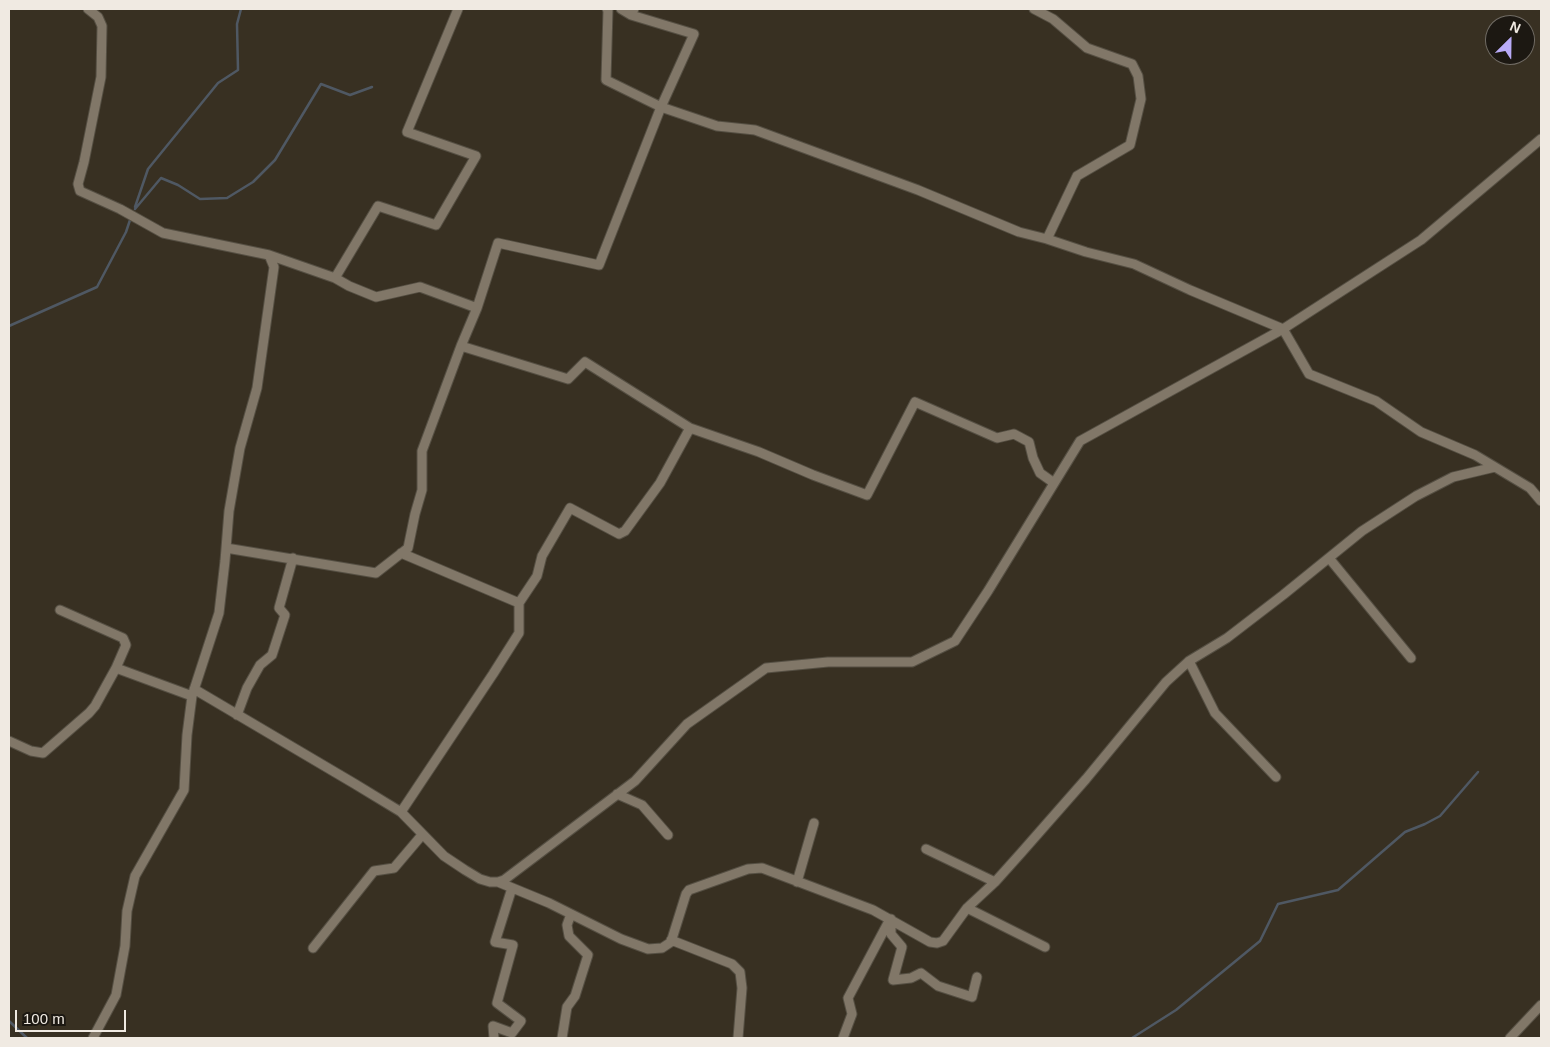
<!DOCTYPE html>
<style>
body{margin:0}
#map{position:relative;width:1550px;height:1047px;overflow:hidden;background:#383022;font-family:Arial,sans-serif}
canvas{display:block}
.frame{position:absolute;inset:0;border:10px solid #f0eae2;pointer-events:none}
.north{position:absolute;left:1485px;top:15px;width:50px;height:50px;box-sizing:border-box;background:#1c1812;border:1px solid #716c65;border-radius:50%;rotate:23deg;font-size:14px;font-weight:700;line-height:20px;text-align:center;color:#f0eae2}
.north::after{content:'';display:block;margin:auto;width:18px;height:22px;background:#b9abf7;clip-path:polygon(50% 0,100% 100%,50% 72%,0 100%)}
.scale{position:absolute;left:15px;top:1010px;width:111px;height:22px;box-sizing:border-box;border:2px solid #f0eae2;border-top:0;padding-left:6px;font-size:15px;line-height:18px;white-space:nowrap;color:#f0eae2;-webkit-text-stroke:4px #1c1812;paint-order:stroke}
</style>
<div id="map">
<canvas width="1550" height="1047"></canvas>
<div class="frame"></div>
<div class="north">N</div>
<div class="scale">100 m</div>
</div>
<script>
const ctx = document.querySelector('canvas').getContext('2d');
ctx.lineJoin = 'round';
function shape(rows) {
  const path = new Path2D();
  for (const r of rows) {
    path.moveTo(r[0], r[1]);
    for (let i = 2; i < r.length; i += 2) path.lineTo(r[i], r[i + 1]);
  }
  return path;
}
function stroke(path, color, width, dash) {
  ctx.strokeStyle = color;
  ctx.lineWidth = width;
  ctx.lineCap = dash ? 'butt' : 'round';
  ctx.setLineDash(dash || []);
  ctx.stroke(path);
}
const stream = shape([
 [135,207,148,169,218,83,238,70,237,24,241,9],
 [135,209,161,178,178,185,200,199,227,198,253,182,275,160,321,84,350,95,372,87],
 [9,326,97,287,126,232,130,220],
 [9,1021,27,1038],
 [1132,1038,1176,1010,1260,941,1278,904,1338,890,1405,832,1425,824,1440,816,1478,772]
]);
const minor = shape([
 [88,9,98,17,102,26,101,77,84,162,78,184,80,191,120,209,163,233,269,255,274,267,257,388,240,448,229,511,225,561,219,613,192,696,187,735,184,790,135,876,127,911,125,946,116,995,93,1038],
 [607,9,608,10,606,80,661,107,717,126,755,130,918,190,1019,232,1047,239,1086,252,1134,264,1190,290,1283,329,1421,240,1541,139],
 [621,9,631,15],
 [1034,9,1053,19,1087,48,1132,64,1138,76,1141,99,1130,145,1077,176,1047,239],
 [335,278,378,206,436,225,476,156,407,132,458,9],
 [477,308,498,243,599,265,661,107,694,34,631,15,634,9],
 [461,346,568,379,585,362,690,428],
 [226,548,376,573,408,548,415,514,422,490,422,451,461,346,477,308,420,287,376,297,349,286,335,278,269,255],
 [401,553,519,603],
 [1329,558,1411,658],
 [60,610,123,638,126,645,116,668,192,696],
 [1189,661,1215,713,1276,777],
 [194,689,355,784,401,812,444,856,465,870,480,879,490,882,498,882,504,880,635,781,687,724,766,668,828,662,912,662,955,641,988,591,1080,441,1283,329,1309,374,1376,401,1421,432,1475,455,1530,488,1541,501],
 [237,715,247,688,260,665,272,655,285,615,279,608,293,558],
 [9,741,31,751,43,753,89,713,95,706,116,668],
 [617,794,642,805,668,835],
 [401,812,493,674,519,633,519,603,537,576,542,556,570,508,619,534,625,531,660,483,690,428,759,452,813,475,867,495,915,402,997,438,1014,434,1029,442,1033,458,1040,473,1054,483],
 [926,849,995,882],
 [498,882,549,903,621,939,648,949,662,948,671,942,686,894,689,890,748,869,762,868,873,910,930,942,937,943,943,941,967,908,995,882,1021,853,1086,779,1166,682,1189,661,1227,638,1283,595,1362,531,1416,496,1453,477,1495,467],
 [797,882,814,823],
 [967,908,1045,947],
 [891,919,891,934,902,947,893,980,911,978,921,973,938,986,972,997,977,977],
 [671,940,732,964,740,972,742,988,738,1038],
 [313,948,374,871,394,868,422,835],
 [494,1038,493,1026,512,1033,521,1021,497,1003,513,945,495,942,512,888],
 [562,1038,567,1007,575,996,588,955,569,936,567,925,571,914],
 [843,1038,852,1014,848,998,890,919],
 [1510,1038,1541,1005]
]);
stroke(stream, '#4f5863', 2.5);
stroke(minor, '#554f43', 11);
stroke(minor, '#817768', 9);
</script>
